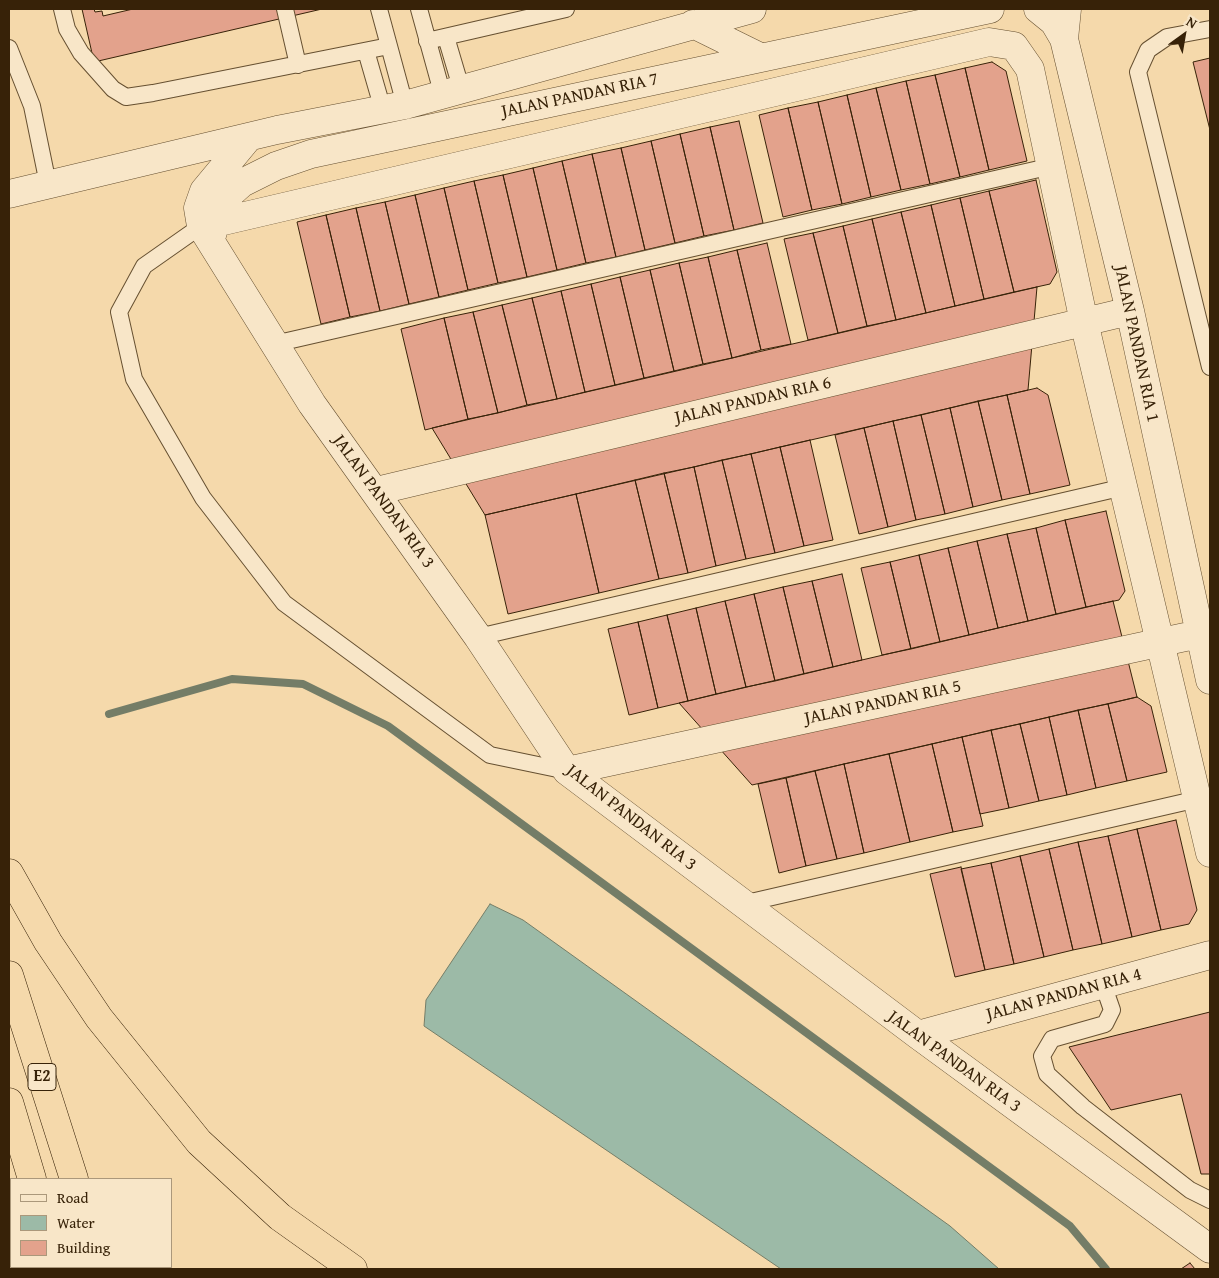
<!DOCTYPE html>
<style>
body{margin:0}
#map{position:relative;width:1219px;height:1278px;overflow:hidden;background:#f5d9ab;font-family:"Gentium Book Plus",serif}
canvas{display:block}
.frame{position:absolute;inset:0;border:10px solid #372208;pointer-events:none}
.legend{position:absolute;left:10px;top:1178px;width:162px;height:90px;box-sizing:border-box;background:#f8e6c8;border:1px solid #ab987b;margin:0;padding:6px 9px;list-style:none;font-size:15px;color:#372208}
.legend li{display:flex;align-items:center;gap:10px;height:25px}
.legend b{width:25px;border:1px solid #ab987b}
.north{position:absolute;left:1159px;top:10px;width:50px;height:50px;-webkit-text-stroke:4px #f8e6c8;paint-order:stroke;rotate:32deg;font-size:14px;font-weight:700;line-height:20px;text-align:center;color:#372208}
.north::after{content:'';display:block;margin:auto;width:18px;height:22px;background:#372208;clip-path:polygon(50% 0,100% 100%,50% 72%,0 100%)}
</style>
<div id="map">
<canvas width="1219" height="1278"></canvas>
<div class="frame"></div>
<ul class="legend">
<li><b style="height:6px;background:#f8e6c8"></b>Road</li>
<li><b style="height:14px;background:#9cbaa7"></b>Water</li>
<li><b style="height:14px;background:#e3a28c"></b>Building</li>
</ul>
<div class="north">N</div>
</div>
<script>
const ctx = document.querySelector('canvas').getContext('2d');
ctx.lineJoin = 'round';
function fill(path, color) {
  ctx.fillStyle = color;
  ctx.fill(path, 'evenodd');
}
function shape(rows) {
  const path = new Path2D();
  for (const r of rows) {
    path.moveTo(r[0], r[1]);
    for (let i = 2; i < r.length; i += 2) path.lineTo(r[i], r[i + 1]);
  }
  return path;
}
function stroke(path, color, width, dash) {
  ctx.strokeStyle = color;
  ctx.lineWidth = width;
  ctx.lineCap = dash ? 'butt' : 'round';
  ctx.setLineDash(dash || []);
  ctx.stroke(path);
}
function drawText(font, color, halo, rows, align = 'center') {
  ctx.font = font + ' "Gentium Book Plus",serif';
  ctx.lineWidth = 4.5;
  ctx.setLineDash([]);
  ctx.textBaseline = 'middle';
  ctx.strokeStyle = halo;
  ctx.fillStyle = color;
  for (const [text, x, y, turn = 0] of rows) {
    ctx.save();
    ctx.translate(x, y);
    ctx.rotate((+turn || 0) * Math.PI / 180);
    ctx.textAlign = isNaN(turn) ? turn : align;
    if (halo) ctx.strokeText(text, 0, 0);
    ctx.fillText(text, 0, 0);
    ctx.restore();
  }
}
const water = shape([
 [490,904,523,920,950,1226,999,1269,781,1269,424,1026,426,1000,490,904]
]);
const stream = shape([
 [109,714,232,679,303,684,388,726,1070,1226,1106,1269]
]);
const building = shape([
 [82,9,322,9,94,62,82,9],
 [94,9,133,9,103,16,102,11,95,12,94,9],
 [1210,58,1210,130,1193,62,1210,58],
 [992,62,1006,71,1027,161,989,170,965,68,992,62],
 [965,68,989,170,960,177,935,75,965,68],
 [935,75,960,177,930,184,906,81,935,75],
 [906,81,930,184,901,190,876,88,906,81],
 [876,88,901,190,871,197,847,95,876,88],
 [847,95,871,197,842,204,818,102,847,95],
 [818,102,842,204,812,210,788,108,818,102],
 [788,108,812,210,783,217,759,115,788,108],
 [739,121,763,223,734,230,710,127,739,121],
 [710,127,734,230,704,236,680,134,710,127],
 [680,134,704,236,675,243,651,141,680,134],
 [651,141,675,243,645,250,621,148,651,141],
 [621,148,645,250,616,257,592,154,621,148],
 [592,154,616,257,586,263,562,161,592,154],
 [562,161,586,263,557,270,533,168,562,161],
 [533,168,557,270,527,277,503,175,533,168],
 [503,175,527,277,498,283,474,181,503,175],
 [1036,180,1057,272,1050,284,1014,292,989,191,1036,180],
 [474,181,498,283,468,290,444,188,474,181],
 [444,188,468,290,439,297,415,195,444,188],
 [989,191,1014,292,984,299,960,198,989,191],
 [415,195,439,297,409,304,385,202,415,195],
 [960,198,984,299,955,306,931,205,960,198],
 [385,202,409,304,380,311,356,208,385,202],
 [931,205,955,306,926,313,901,212,931,205],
 [356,208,380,311,350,317,326,215,356,208],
 [901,212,926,313,896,320,872,219,901,212],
 [326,215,350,317,321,324,297,222,326,215],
 [872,219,896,320,867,326,843,226,872,219],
 [843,226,867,326,838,333,813,233,843,226],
 [813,233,838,333,808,340,784,239,813,233],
 [767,243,791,344,761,350,737,250,767,243],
 [737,250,761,350,732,358,708,257,737,250],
 [708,257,732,358,703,364,679,263,708,257],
 [679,263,703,364,674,371,650,270,679,263],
 [650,270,674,371,644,378,620,277,650,270],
 [620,277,644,378,615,385,591,284,620,277],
 [591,284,615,385,585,392,561,291,591,284],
 [1037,287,1028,390,485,515,432,428,1037,287],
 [561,291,585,392,557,399,532,298,561,291],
 [532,298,557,399,527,405,502,305,532,298],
 [502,305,527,405,498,413,473,312,502,305],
 [473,312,498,413,468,419,444,318,473,312],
 [444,318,468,419,425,430,401,329,444,318],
 [1037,388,1048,395,1070,485,1030,494,1007,395,1037,388],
 [1007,395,1030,494,1002,500,978,401,1007,395],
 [978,401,1002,500,973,507,950,408,978,401],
 [950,408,973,507,945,514,921,415,950,408],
 [921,415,945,514,916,520,893,421,921,415],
 [893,421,916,520,888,527,864,428,893,421],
 [864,428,888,527,859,534,835,435,864,428],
 [810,440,833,540,804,546,780,447,810,440],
 [780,447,804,546,775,553,751,454,780,447],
 [751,454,775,553,746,559,722,460,751,454],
 [722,460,746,559,716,566,694,467,722,460],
 [694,467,716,566,688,573,664,473,694,467],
 [664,473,688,573,659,579,635,480,664,473],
 [635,480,659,579,599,593,576,494,635,480],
 [576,494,599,593,508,614,485,515,576,494],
 [1106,511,1125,591,1119,600,1086,607,1065,520,1106,511],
 [1065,520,1086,607,1056,614,1036,528,1065,520],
 [1036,528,1056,614,1028,621,1007,534,1036,528],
 [1007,534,1028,621,998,628,977,541,1007,534],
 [977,541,998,628,969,635,948,548,977,541],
 [948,548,969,635,940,642,919,555,948,548],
 [919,555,940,642,911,649,890,562,919,555],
 [890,562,911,649,882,655,861,568,890,562],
 [842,574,862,660,833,667,812,581,842,574],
 [812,581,833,667,804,674,783,587,812,581],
 [783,587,804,674,775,681,754,594,783,587],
 [754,594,775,681,746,687,725,601,754,594],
 [725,601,746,687,716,694,696,608,725,601],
 [1113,601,1137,697,752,785,679,703,1113,601],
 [696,608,716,694,688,701,667,615,696,608],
 [667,615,688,701,658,708,638,622,667,615],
 [638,622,658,708,629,715,608,629,638,622],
 [1137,697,1151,706,1167,772,1127,781,1108,704,1137,697],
 [1108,704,1127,781,1096,788,1078,710,1108,704],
 [1078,710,1096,788,1067,795,1049,717,1078,710],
 [1049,717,1067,795,1039,801,1020,724,1049,717],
 [1020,724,1039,801,1009,808,991,730,1020,724],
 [991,730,1009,808,980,814,962,737,991,730],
 [962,737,983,826,953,832,932,744,962,737],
 [932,744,953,832,910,842,889,754,932,744],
 [889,754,910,842,864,853,844,764,889,754],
 [844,764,864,853,837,859,815,771,844,764],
 [815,771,837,859,806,866,786,778,815,771],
 [786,778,806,866,779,873,758,784,786,778],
 [1176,820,1197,910,1189,924,1161,930,1137,829,1176,820],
 [1137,829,1161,930,1132,937,1108,836,1137,829],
 [1108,836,1132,937,1102,944,1078,842,1108,836],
 [1078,842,1102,944,1073,950,1049,849,1078,842],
 [1049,849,1073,950,1044,957,1020,856,1049,849],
 [1020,856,1044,957,1014,964,991,863,1020,856],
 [991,863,1014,964,985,970,961,869,991,863],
 [961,867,985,970,955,977,930,874,961,867],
 [1210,1012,1210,1174,1201,1174,1181,1094,1111,1110,1069,1047,1210,1012],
 [1190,1263,1195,1269,1181,1269,1190,1263]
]);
const lane = shape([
 [62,9,67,29,81,53,113,89,126,97,153,93,389,46],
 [285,9,298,65],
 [379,9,405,105],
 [419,9,443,96],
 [1210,29,1167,37,1148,50,1138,72,1210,367],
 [446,37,462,91],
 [427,41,566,9],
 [9,48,32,106,48,184],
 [366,51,383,110],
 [201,226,144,266,119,312,134,379,203,498,284,603,490,755,567,771],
 [274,344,1052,166],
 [478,637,1124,487],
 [742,904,1198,799],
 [1103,984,1112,1010,1105,1024,1052,1039,1042,1056,1047,1074,1083,1107,1190,1190,1210,1200]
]);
const street = shape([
 [1038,9,1054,22,1064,39],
 [1067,9,1064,39,1130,311,1210,680],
 [693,24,760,57],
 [248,138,204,191,198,208,201,226,312,404,478,637,567,771,918,1035,1210,1249],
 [9,194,277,130,405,105,752,9],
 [215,223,989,42,1014,46,1030,69,1084,322,1210,853],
 [211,238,223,200,242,183,276,166,311,154,990,9],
 [376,491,1130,311],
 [567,771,1199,634],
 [918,1035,1210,955]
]);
const highway = shape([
 [9,873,48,942,99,1018,199,1142,280,1217,353,1269],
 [9,975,74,1179],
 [9,1102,32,1179],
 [52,1267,53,1269],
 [95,1267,95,1269]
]);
const shields = [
 [42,1077,28]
];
const shieldNames = [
 ["E2",42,1077]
];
const streetNames = [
 ["JALAN PANDAN RIA 7",580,96,-12],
 ["JALAN PANDAN RIA 1",1136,344,78],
 ["JALAN PANDAN RIA 6",753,401,-13],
 ["JALAN PANDAN RIA 3",383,502,54],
 ["JALAN PANDAN RIA 5",883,703,-12],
 ["JALAN PANDAN RIA 3",631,818,38],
 ["JALAN PANDAN RIA 4",1064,995,-15],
 ["JALAN PANDAN RIA 3",954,1062,36]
];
fill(water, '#9cbaa7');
stroke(water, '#747d67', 1);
stroke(stream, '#747d67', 8);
fill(building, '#e3a28c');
stroke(building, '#372208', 1);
stroke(lane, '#665031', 18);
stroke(street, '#665031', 29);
stroke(highway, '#372208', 29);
stroke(lane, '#f8e6c8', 16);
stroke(street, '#f8e6c8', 28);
stroke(highway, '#f5d9ab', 28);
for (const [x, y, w] of shields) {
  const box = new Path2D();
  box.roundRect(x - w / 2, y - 13.5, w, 27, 4);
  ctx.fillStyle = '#f8e6c8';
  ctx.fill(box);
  stroke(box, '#372208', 1);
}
drawText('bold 16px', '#372208', null, shieldNames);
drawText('18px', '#372208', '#f8e6c8', streetNames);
</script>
